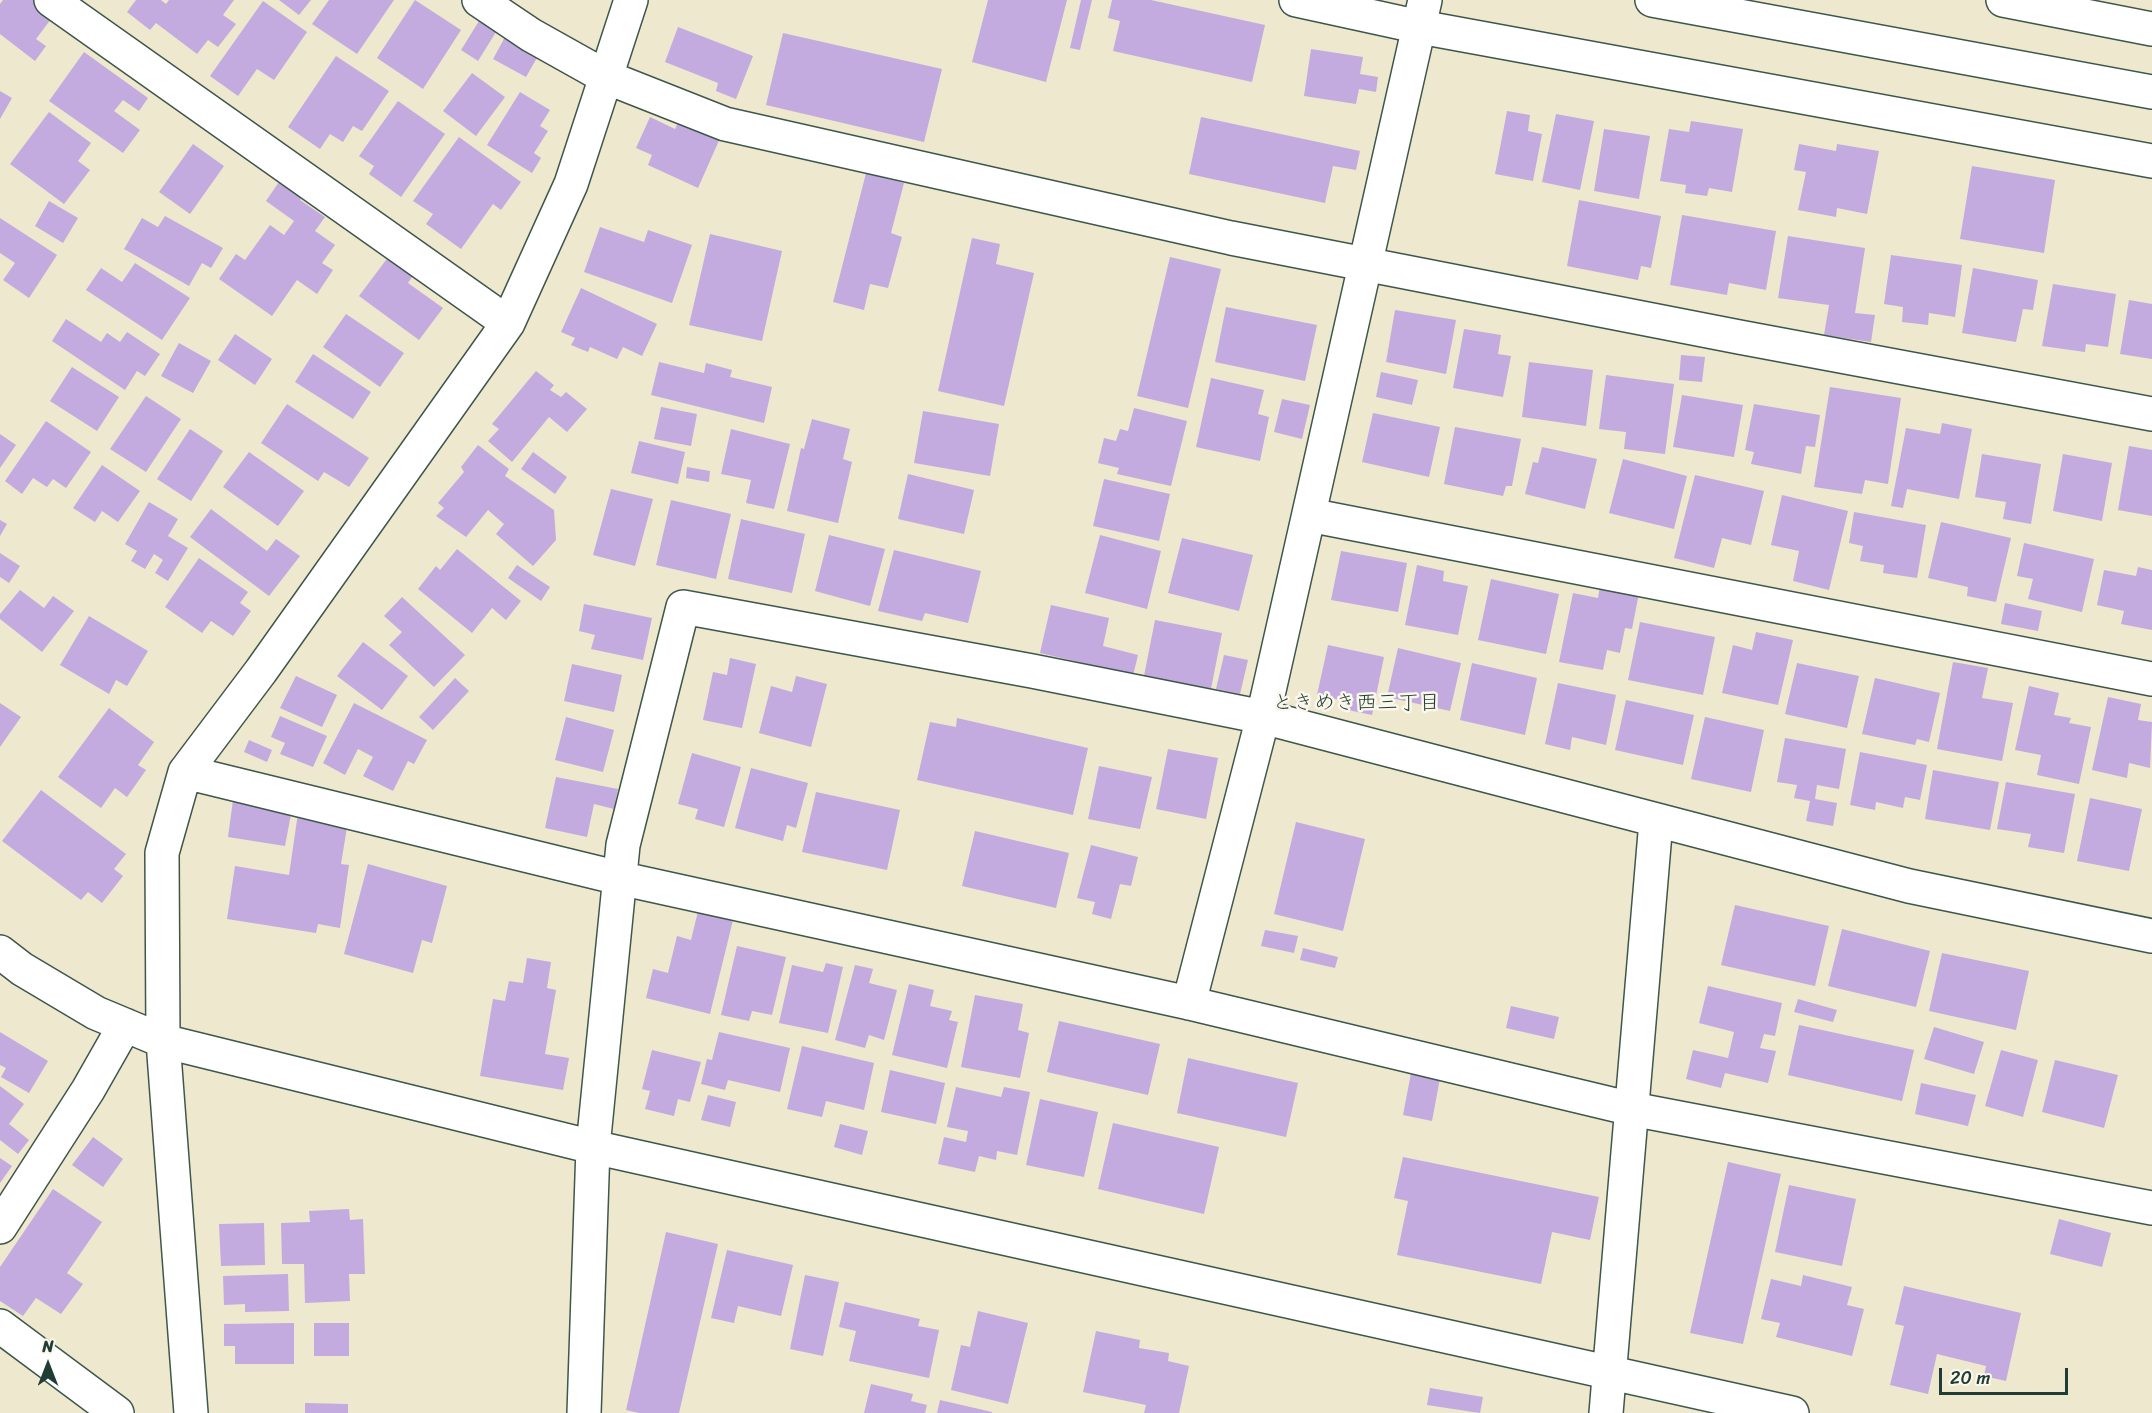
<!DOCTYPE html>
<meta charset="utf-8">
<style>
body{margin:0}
#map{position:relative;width:2152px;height:1413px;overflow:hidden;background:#eee8ce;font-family:Sriracha,sans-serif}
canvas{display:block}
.north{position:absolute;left:18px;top:1335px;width:60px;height:60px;-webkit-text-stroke:4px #fbf7ec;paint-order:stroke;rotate:0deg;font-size:16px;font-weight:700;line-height:24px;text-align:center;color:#1f3d34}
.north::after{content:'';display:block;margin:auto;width:21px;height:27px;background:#1f3d34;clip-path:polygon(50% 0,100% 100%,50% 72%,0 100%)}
.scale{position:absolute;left:1939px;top:1368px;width:129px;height:27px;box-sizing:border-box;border:3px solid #1f3d34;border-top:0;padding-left:8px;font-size:18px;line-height:21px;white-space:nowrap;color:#1f3d34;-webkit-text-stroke:4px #fbf7ec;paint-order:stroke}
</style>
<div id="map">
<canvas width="2152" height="1413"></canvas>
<div class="north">N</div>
<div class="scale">20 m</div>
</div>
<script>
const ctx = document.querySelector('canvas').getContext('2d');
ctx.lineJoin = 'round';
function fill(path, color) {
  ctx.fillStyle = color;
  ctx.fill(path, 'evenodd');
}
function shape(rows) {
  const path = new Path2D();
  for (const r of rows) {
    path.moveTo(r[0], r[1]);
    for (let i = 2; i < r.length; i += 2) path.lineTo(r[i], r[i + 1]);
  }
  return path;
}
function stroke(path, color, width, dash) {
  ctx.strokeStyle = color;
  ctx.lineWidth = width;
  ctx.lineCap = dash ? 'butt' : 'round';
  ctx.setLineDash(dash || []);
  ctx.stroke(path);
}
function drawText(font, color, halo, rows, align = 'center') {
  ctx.font = font + ' Sriracha,"Klee One",sans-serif';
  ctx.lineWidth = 5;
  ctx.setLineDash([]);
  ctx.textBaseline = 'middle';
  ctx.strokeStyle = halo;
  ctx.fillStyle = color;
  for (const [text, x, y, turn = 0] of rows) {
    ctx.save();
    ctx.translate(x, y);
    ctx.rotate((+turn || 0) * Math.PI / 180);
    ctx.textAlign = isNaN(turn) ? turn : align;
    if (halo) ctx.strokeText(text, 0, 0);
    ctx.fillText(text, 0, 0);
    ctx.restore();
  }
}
const building = shape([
 [3,0,35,0,54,15,36,39,46,46,35,61,0,34,0,4],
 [136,0,161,0,166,4,169,0,234,0,223,15,236,24,218,47,208,40,197,54,156,23,150,30,127,12],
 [279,0,311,0,299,15],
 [329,0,394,0,357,54,312,24],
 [415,0,461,30,423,89,377,58],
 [988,0,1067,0,1046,82,972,62],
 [1081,0,1092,0,1080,50,1070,48],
 [1112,0,1151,0,1265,25,1252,82,1113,51,1120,21,1108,18],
 [263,1,307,32,274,80,257,69,238,96,210,76],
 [479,21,496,32,478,61,461,50],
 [678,27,753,56,736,99,716,91,718,83,665,62],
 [783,33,942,69,924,142,766,105],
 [505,37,538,56,526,77,493,59],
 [1311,49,1363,57,1360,74,1378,77,1376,92,1359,89,1356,104,1304,96],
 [84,52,148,98,139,111,123,100,114,111,140,130,123,153,49,101],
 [336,56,389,91,362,131,353,126,343,142,330,134,320,149,288,127],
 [472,73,505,97,476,136,443,111],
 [0,91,12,98,0,119],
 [520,92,550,110,540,126,548,131,534,153,541,158,532,173,487,145],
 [398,101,445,134,401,197,369,174,374,166,359,156],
 [1507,111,1530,115,1528,131,1542,134,1533,181,1495,174],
 [49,112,91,143,78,161,90,170,64,204,10,164],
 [1556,114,1594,121,1580,190,1542,182],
 [650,117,675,129,680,118,721,136,698,188,648,165,652,155,636,148],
 [1201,117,1360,151,1356,170,1333,166,1325,203,1189,174],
 [1691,121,1743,129,1732,192,1709,188,1707,196,1685,193,1686,185,1660,181,1669,129,1689,132],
 [1604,129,1650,136,1639,199,1594,191],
 [459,137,521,182,501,210,493,204,461,249,426,224,433,214,413,201],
 [193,144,224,166,190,214,159,192],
 [1799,144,1836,151,1837,144,1879,151,1867,214,1837,208,1836,217,1798,210,1806,172,1794,170],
 [1972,166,2055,180,2044,253,1960,239],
 [866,173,904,183,891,233,902,237,888,288,870,284,864,310,833,302],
 [283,176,306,192,300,200,325,217,315,231,335,245,322,263,333,270,317,294,297,280,272,316,219,279,236,254,245,260,270,225,284,235,294,221,266,201],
 [1579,200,1661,216,1651,268,1641,266,1638,280,1567,266],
 [49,201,78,218,63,243,35,226],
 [1682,215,1776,231,1766,290,1729,283,1727,295,1670,285],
 [165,216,223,248,211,268,202,263,189,286,124,249,142,218,158,227],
 [0,218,57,255,29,298,3,280,15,263,0,253],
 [600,227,644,242,648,230,692,245,672,303,584,272],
 [710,234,782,251,762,341,689,325],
 [1788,236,1865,248,1855,313,1875,315,1871,342,1824,335,1829,305,1778,298],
 [972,238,1000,244,996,264,1034,273,1004,406,938,391],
 [1891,255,1962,265,1955,317,1929,313,1928,325,1902,322,1903,307,1884,304],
 [389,256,414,274,408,283,443,308,419,340,359,296],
 [1170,257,1221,269,1188,408,1137,396],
 [135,263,190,298,162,340,86,290,101,268,122,282],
 [1973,268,2038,280,2033,310,2023,309,2016,342,1962,333],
 [2053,284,2116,294,2108,347,2086,344,2085,352,2042,346],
 [581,288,657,324,642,356,623,347,617,359,590,347,588,352,571,345,575,338,561,332],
 [2129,300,2152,304,2152,359,2120,354],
 [1226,307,1317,325,1305,381,1215,362],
 [1395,310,1456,320,1446,374,1386,362],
 [346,314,404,353,380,387,323,347],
 [66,319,101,342,107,333,120,342,127,332,160,354,145,376,137,371,125,390,52,341],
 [1464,329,1501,335,1498,354,1511,356,1503,397,1453,388],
 [235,334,272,359,255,385,218,360],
 [179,343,211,361,193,393,161,376],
 [313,354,371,392,353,419,295,382],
 [1681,355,1705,357,1702,382,1679,380],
 [659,362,704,373,706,363,732,370,730,377,772,387,764,423,651,395],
 [1529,362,1593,370,1586,426,1522,417],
 [72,367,119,397,97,431,50,401],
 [536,371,554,385,550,390,561,397,566,392,587,409,567,432,549,417,512,462,488,441,499,429,492,424],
 [1381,372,1418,380,1412,405,1376,397],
 [1606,375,1674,384,1665,454,1624,449,1626,432,1599,429],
 [1211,378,1264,390,1258,414,1269,417,1260,461,1196,447],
 [1830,387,1901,398,1888,484,1865,480,1862,494,1814,487],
 [1682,395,1743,405,1734,457,1673,447],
 [146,396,181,419,146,472,110,449],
 [1282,399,1310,405,1302,439,1274,432],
 [287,404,369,458,349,487,324,472,318,481,261,443],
 [1754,404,1820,415,1815,447,1806,446,1801,474,1751,464,1754,452,1745,450],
 [661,407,697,414,691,446,654,439],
 [1134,408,1187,421,1171,486,1117,474,1119,468,1098,463,1104,438,1116,441,1120,429,1128,431],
 [923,411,999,424,990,476,914,463],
 [1373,413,1440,427,1429,477,1362,462],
 [812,419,850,429,843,459,852,462,838,523,787,511,801,448,804,449],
 [46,421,91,452,66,488,53,479,47,487,33,478,22,494,5,481],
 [1942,423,1972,429,1959,499,1907,489,1903,508,1891,506,1906,428,1940,434],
 [1455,427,1521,439,1512,486,1506,486,1503,496,1444,484],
 [190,429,223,451,191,501,157,479],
 [731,429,790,444,774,509,746,503,751,480,721,474],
 [0,434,16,445,0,468],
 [639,441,685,452,678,484,631,473],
 [478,445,509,469,505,476,554,510,556,540,533,566,496,534,504,524,488,510,466,537,436,516,444,508,438,503,464,472,461,467],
 [2129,446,2152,450,2152,516,2118,510],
 [1542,447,1597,459,1585,509,1525,494,1533,462,1538,463],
 [249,452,304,491,278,526,223,487],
 [533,452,567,477,555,494,521,469],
 [1982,454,2041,464,2031,524,2003,519,2006,502,1975,497],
 [2063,454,2112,463,2102,521,2053,511],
 [1623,459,1687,476,1674,529,1609,513],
 [102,465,140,491,118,522,102,511,95,522,73,508],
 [687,467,710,471,709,482,686,478],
 [908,474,974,490,964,534,898,519],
 [1695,475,1764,491,1751,545,1722,538,1714,568,1674,558],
 [1104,479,1170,494,1159,541,1093,526],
 [611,489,653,499,635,566,593,555],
 [1782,495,1848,511,1829,590,1793,581,1799,551,1771,545],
 [671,500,731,514,716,579,656,565],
 [149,502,178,519,168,536,188,548,168,581,155,573,163,560,154,554,145,569,131,561,137,551,125,544],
 [211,509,267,551,276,539,300,556,269,596,190,537],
 [1854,512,1926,525,1917,578,1883,573,1884,565,1860,561,1863,546,1849,543],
 [741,519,805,534,792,593,728,579],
 [0,520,7,524,0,536],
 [1941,522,2011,538,1996,602,1967,596,1968,587,1928,578],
 [829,535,885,549,870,606,815,591],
 [1100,535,1161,551,1147,609,1085,593],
 [1182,538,1253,555,1239,611,1168,593],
 [2024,543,2094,559,2082,612,2028,599,2033,579,2017,576],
 [457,549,521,601,506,620,492,608,472,633,418,589,436,566,440,570],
 [894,550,981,571,968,623,925,613,922,621,878,611],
 [1341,551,1407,563,1398,612,1331,600],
 [0,553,20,566,9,583,0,577],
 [199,558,248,592,240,603,251,611,233,636,211,621,202,633,165,607],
 [517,565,550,587,541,601,508,578],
 [1417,565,1444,571,1443,581,1468,586,1458,635,1405,625],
 [2138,567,2152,570,2152,630,2121,624,2124,611,2097,605,2104,570,2136,576],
 [1491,579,1559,594,1546,654,1478,640],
 [1600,586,1639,593,1632,629,1625,628,1620,653,1607,650,1603,670,1559,662,1573,593,1598,598],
 [20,590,44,608,53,596,74,611,42,652,0,619,0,614],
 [402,597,465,655,434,687,389,645,402,632,384,616],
 [2005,603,2042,611,2038,631,2001,624],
 [584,604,652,618,643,660,591,649,595,635,579,631],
 [1051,605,1109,618,1103,646,1138,655,1131,684,1094,675,1096,666,1040,653],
 [89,616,148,651,127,686,116,680,109,694,60,665],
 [1155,620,1222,633,1209,699,1178,693,1180,683,1144,676],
 [1640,622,1715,637,1703,695,1628,680],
 [1756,632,1793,640,1778,705,1722,693,1733,645,1752,650],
 [363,642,408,676,382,710,337,676],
 [1328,645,1384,657,1372,715,1348,710,1350,702,1317,695],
 [1398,648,1461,663,1450,711,1387,697],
 [1224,655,1248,660,1240,694,1216,689],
 [730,658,756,664,742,728,703,720,713,672,727,675],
 [1953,662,1988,668,1982,698,2013,703,2002,761,1937,749],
 [1472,663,1537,678,1525,735,1460,720],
 [1797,663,1859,676,1847,728,1785,714],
 [572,664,622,675,614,712,564,701],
 [296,676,337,695,322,727,280,708],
 [796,676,827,684,811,747,759,733,771,686,792,692],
 [455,678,469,691,433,730,419,717],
 [1875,678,1940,693,1929,742,1917,739,1915,745,1862,734],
 [1558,683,1616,695,1606,745,1572,737,1570,750,1545,744],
 [2029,686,2059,693,2054,715,2071,718,2069,723,2091,727,2079,784,2037,775,2041,755,2015,750],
 [2108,697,2141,704,2138,720,2152,722,2150,768,2129,763,2127,778,2092,770],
 [1626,700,1694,715,1683,765,1615,750],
 [0,703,21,717,0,747],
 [354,703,427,740,414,764,408,761,393,791,363,776,373,757,358,749,345,775,323,763],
 [109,708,154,742,138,765,146,770,127,797,115,788,101,808,58,777],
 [280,716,327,736,313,767,280,754,285,743,271,737],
 [566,717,614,730,603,772,555,760],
 [1705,717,1764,730,1751,792,1691,779],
 [957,718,1088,748,1073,815,917,780,930,722,956,727],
 [1785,738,1846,749,1839,789,1817,785,1815,799,1837,803,1833,826,1806,821,1810,801,1794,798,1797,785,1777,782],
 [249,740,272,750,267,762,244,752],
 [1168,749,1218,758,1206,819,1156,809],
 [1860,752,1927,765,1920,800,1905,797,1903,808,1876,802,1875,810,1850,805],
 [692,753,741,767,724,827,695,819,698,809,678,804],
 [1099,766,1152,777,1140,829,1088,819],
 [751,768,808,783,796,828,787,825,783,841,735,828],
 [1933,770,1999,782,1990,830,1925,819],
 [556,777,618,789,614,809,594,804,587,837,545,828],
 [2006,782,2075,794,2064,853,2028,847,2031,834,1997,829],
 [41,790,126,854,114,869,123,876,102,903,88,892,81,900,2,841],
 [816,792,900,810,887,870,802,852],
 [2090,798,2142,809,2129,871,2077,861],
 [233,800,292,809,285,846,228,837],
 [298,813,348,821,341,864,349,865,340,928,318,924,316,933,227,919,235,866,289,875],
 [1296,822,1365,839,1343,931,1274,914],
 [975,831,1069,853,1056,908,962,886],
 [1091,845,1138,857,1131,886,1120,884,1111,919,1092,914,1095,902,1077,898],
 [368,864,447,886,432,943,422,940,413,973,344,954],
 [1735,905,1829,926,1815,986,1721,965],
 [699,907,734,916,710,1014,646,998,653,969,668,973,677,936,691,940],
 [1842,929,1930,951,1916,1007,1828,986],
 [1265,930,1298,936,1294,953,1261,946],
 [737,946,786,957,772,1015,752,1011,749,1021,721,1015],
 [1303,948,1338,957,1335,968,1300,960],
 [1942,953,2029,971,2016,1030,1929,1011],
 [527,958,551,962,547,988,556,990,545,1054,569,1058,563,1090,480,1076,493,999,505,1001,509,981,523,983],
 [826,963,843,967,828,1033,779,1023,792,965,823,972],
 [855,965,873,969,869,983,897,990,884,1040,869,1035,865,1048,835,1040],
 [909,984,934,990,930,1006,952,1011,949,1020,958,1022,947,1068,892,1055],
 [1708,986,1782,1003,1775,1036,1764,1034,1760,1048,1776,1051,1768,1083,1725,1073,1721,1088,1686,1079,1693,1050,1728,1058,1734,1032,1699,1023],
 [975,995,1023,1004,1018,1030,1029,1033,1020,1078,961,1067],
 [1798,999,1837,1010,1833,1022,1794,1012],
 [1511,1006,1559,1017,1554,1039,1506,1028],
 [1059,1021,1160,1044,1148,1095,1047,1072],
 [1799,1025,1914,1050,1902,1101,1788,1075],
 [1934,1027,1984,1042,1974,1074,1924,1059],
 [0,1032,48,1061,29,1093,1,1077,6,1068,0,1065],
 [719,1032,790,1048,780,1092,728,1080,725,1090,701,1084,707,1059,712,1060],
 [802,1046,874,1063,864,1110,826,1101,822,1117,787,1109],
 [652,1050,701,1062,690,1102,678,1099,674,1116,645,1109,650,1091,642,1089],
 [2001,1050,2038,1060,2023,1117,1985,1106],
 [1188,1058,1298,1083,1286,1137,1177,1113],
 [2055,1060,2118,1075,2104,1128,2042,1112],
 [890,1070,945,1083,936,1124,881,1112],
 [1411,1073,1440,1078,1432,1121,1403,1115],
 [1921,1083,1976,1095,1968,1126,1915,1114],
 [0,1086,24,1104,9,1124,29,1140,18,1154,0,1140],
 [956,1087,1001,1097,1004,1087,1030,1092,1017,1155,997,1151,996,1160,979,1156,975,1172,938,1164,944,1137,966,1142,968,1131,947,1127],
 [708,1095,736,1102,730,1127,701,1120],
 [1040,1099,1098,1112,1084,1177,1026,1165],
 [1113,1123,1219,1147,1204,1214,1098,1189],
 [840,1124,868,1131,862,1155,834,1147],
 [93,1137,123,1159,103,1187,72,1165],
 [1403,1157,1599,1197,1590,1240,1552,1232,1541,1284,1397,1255,1408,1201,1394,1198],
 [0,1158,12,1166,0,1183],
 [1728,1162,1781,1174,1743,1344,1690,1333],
 [1789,1185,1856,1199,1842,1266,1775,1252],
 [53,1189,102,1222,67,1273,83,1284,61,1314,36,1298,23,1316,0,1301,0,1267],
 [349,1209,350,1220,363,1219,365,1274,349,1274,350,1301,305,1303,304,1264,282,1264,281,1223,310,1222,309,1211],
 [2059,1219,2111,1233,2102,1267,2050,1254],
 [264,1223,265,1265,221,1266,219,1224],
 [666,1232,718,1244,679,1413,639,1413,626,1410],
 [727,1250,793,1265,781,1316,738,1306,734,1323,711,1318],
 [288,1274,289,1311,245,1312,245,1304,224,1305,223,1276],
 [805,1275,839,1282,823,1356,790,1349],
 [1803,1275,1852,1287,1847,1305,1864,1309,1852,1356,1776,1337,1780,1323,1761,1319,1771,1279,1801,1286],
 [1904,1286,2021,1313,2006,1381,1984,1376,1986,1366,1937,1354,1928,1394,1890,1385,1904,1326,1895,1324],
 [845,1302,920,1319,918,1326,939,1330,929,1378,849,1361,856,1331,839,1327],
 [978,1311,1028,1323,1008,1404,951,1390,961,1345,970,1347],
 [294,1323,294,1364,235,1364,235,1346,224,1346,224,1324],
 [314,1323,349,1323,349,1356,314,1356],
 [1096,1331,1140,1340,1139,1348,1169,1353,1168,1361,1189,1366,1179,1413,1144,1413,1146,1405,1083,1392],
 [871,1384,913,1394,911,1401,927,1405,925,1413,864,1413],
 [1430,1388,1483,1397,1480,1413,1427,1405],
 [940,1400,992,1412,992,1413,937,1413],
 [305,1403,348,1404,348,1413,305,1413]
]);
const minor = shape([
 [51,0,508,323],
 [479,0,531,35,606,77,725,124,1231,238,1739,337,2152,414],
 [1296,0,1420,27,2152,161],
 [1652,0,2152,92],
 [2003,0,2152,29],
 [1309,515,2152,679],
 [185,772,619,878,1189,1003,1632,1109,2152,1208],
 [0,952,22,969,96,1013,163,1041,593,1147,1792,1413],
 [1189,1003,1263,717,1425,0],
 [0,1227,88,1090,125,1025],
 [0,1326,117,1413],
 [191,1413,163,1041,162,853,185,772,261,671,508,323,571,184,631,0],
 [584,1413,593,1147,623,845,683,607,1032,671,1263,717,1909,886,2152,936],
 [1606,1413,1656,821]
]);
const neighbourhoodNames = [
 ["ときめき西三丁目",1356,704]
];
fill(building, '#c3abdf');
stroke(minor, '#3e574b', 36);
stroke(minor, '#fff', 33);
drawText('21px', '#1f3d34', '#fbf7ec', neighbourhoodNames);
</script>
